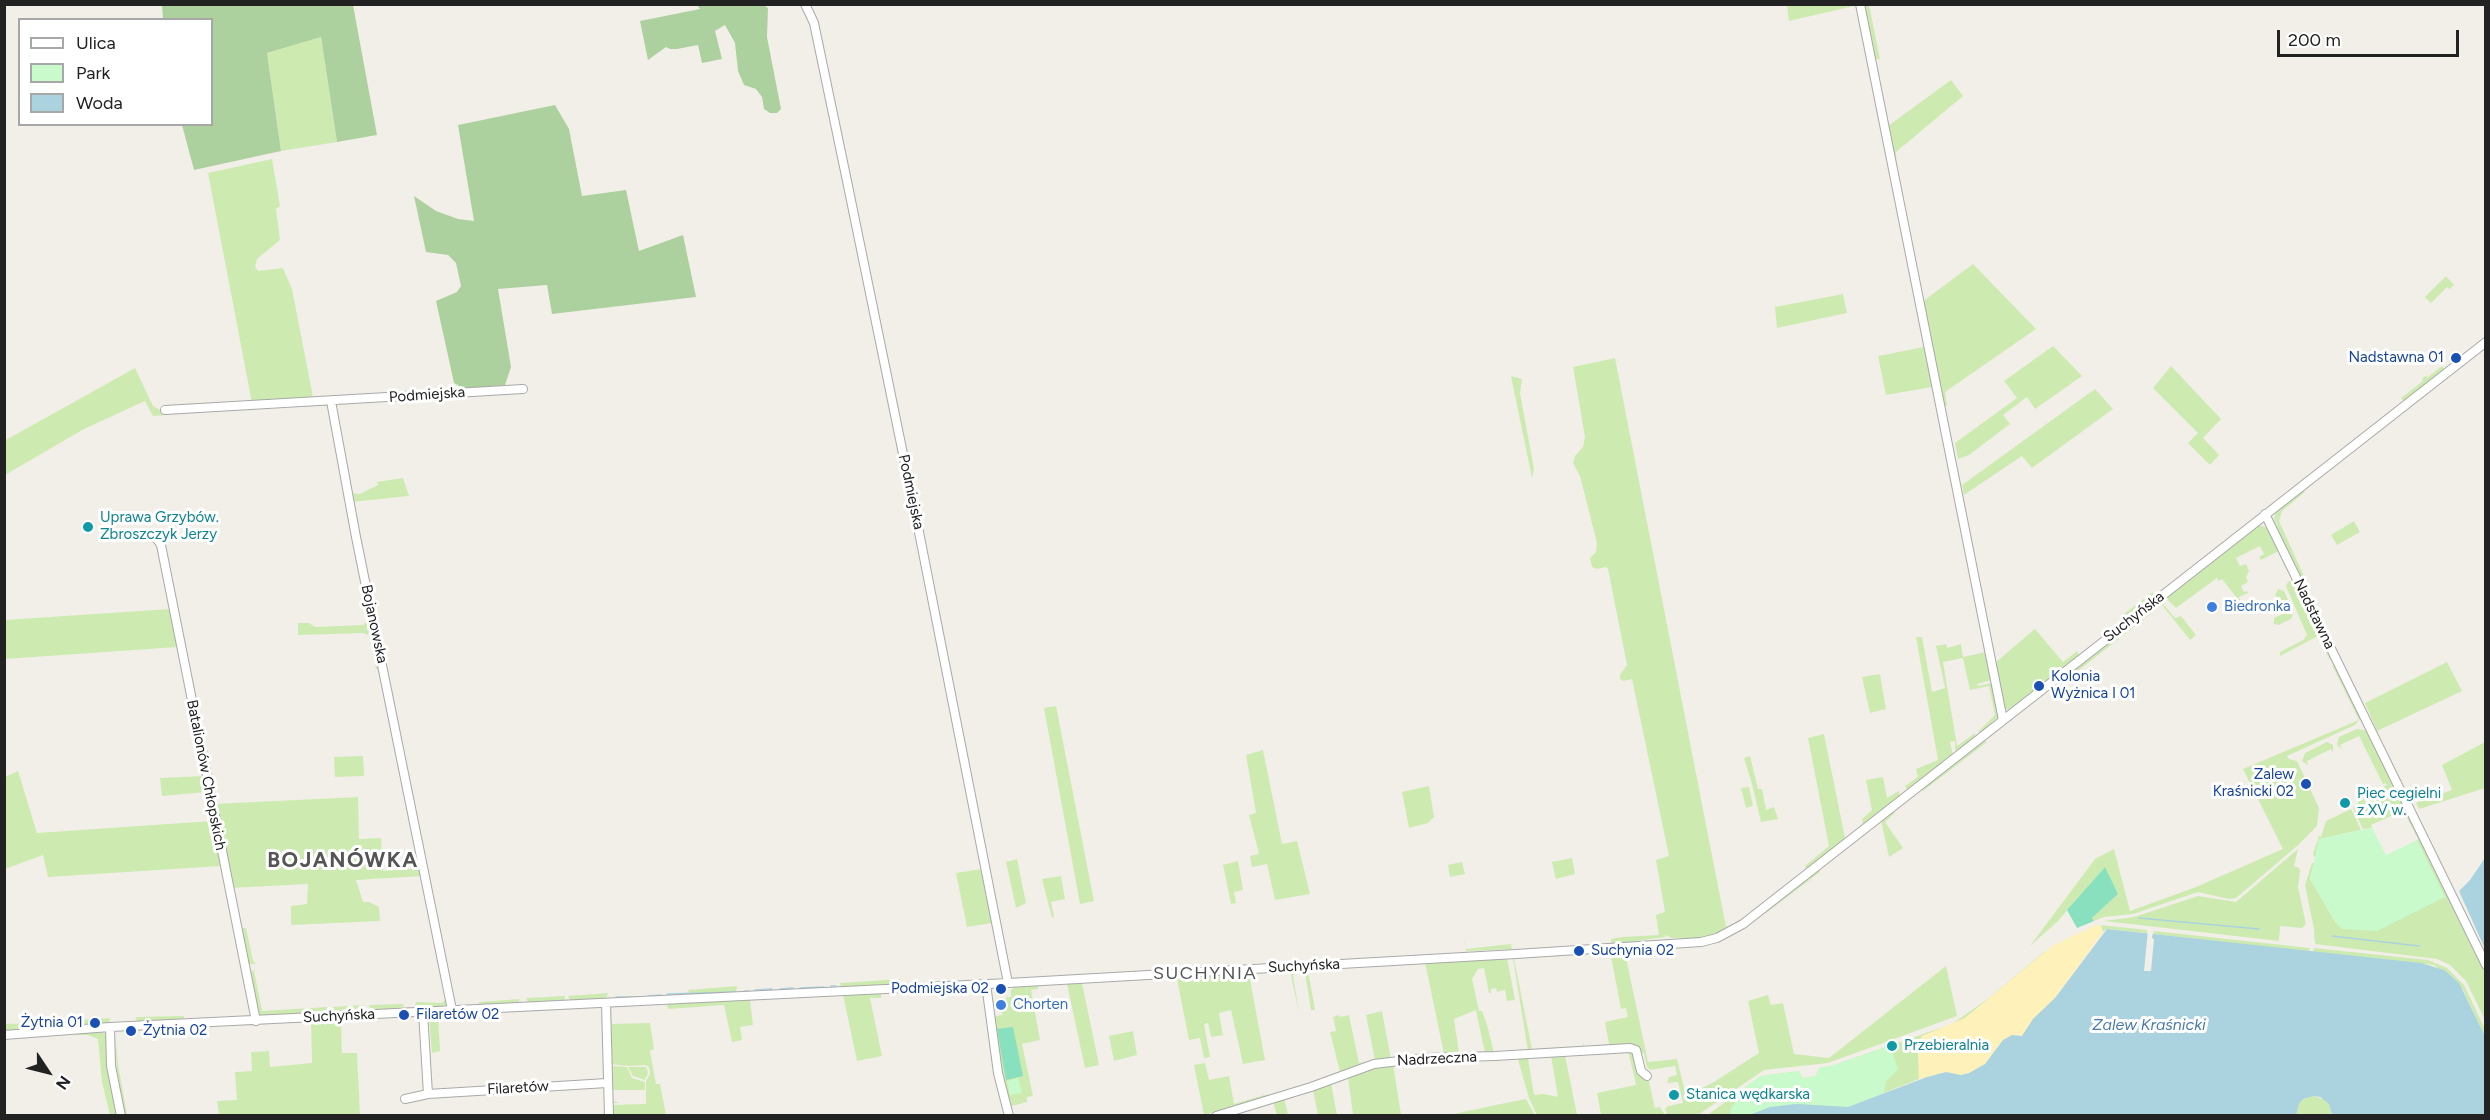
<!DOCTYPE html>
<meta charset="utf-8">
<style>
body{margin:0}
#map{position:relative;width:2490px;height:1120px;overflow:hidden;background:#f2efe9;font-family:Figtree,sans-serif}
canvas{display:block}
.frame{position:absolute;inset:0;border:6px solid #222;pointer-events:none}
.legend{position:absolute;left:18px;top:18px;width:195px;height:108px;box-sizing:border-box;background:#fff;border:2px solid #a7a7a7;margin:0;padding:8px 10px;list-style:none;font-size:18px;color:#222}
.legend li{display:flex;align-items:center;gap:12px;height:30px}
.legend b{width:30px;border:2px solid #a7a7a7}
.north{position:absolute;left:18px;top:1042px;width:60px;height:60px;-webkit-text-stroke:4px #fff;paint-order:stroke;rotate:125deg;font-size:16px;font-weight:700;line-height:24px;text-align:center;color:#222}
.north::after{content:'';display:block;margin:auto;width:21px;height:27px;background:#222;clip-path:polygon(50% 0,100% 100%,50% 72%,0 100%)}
.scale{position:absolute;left:2277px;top:30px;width:182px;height:27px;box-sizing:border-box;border:3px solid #222;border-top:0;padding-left:8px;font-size:18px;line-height:21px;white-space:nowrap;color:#222;-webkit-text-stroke:4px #fff;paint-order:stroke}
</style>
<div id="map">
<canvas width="2490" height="1120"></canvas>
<div class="frame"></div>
<ul class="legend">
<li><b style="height:8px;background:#fff"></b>Ulica</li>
<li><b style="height:16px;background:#c8facc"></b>Park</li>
<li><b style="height:16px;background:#aad3df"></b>Woda</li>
</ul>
<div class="north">N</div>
<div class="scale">200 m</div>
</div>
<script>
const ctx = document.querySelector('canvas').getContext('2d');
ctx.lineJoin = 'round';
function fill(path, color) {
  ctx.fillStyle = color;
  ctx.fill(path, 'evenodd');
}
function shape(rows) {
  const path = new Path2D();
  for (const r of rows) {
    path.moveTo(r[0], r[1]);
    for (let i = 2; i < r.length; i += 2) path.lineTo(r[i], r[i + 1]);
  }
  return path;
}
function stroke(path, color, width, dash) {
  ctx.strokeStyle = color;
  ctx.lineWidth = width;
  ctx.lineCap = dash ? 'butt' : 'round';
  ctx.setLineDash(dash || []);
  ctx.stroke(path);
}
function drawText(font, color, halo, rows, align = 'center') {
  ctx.font = font + ' Figtree,sans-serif';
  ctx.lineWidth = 6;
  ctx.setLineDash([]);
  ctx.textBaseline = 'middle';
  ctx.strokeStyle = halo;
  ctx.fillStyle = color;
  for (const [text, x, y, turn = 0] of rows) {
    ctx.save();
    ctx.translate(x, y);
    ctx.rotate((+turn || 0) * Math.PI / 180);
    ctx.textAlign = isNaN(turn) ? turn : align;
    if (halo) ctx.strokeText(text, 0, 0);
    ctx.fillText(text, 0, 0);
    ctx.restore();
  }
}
const grass = shape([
 [1854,4,1854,6,1789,21,1787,5],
 [1863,5,1869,5,1880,59,1874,59],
 [321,37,337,142,281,151,267,53],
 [1951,80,1963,96,1896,152,1897,172,1888,126],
 [272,159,280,206,276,209,280,240,257,259,255,266,258,271,283,268,292,289,313,397,310,400,252,403,208,173],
 [1973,264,2036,329,1945,392,1947,405,1943,408,1922,302],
 [2446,276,2454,285,2450,289,2447,287,2431,303,2425,297],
 [1843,294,1847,313,1777,328,1775,307],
 [2053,346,2082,376,2035,409,2027,397,2003,415,2010,424,1969,455,1958,459,1955,443,2017,398,2004,381],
 [1924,347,1932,387,1886,395,1878,356],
 [1615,358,1726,927,1732,924,1732,926,1725,932,1705,938,1672,938,1665,935,1665,937,1615,944,1611,942,1611,939,1622,937,1659,935,1656,915,1665,912,1656,860,1669,856,1632,679,1623,681,1620,679,1620,675,1627,665,1608,569,1606,567,1597,569,1592,567,1590,558,1596,552,1597,543,1580,476,1573,463,1575,456,1583,447,1585,437,1573,367],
 [2171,366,2221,419,2203,438,2219,455,2210,465,2188,443,2198,433,2153,388],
 [2442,366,2444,369,2404,401,2401,398,2423,381,2422,379,2425,376,2428,377],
 [135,368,153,406,162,411,168,412,169,415,153,416,145,401,84,429,5,475,4,441],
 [1511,376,1522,379,1520,393,1534,469,1532,478],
 [2095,389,2113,409,2032,468,2022,456,1964,495,1962,485],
 [403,478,409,496,351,502,351,493,360,494,378,485,377,482],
 [2302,490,2305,492,2282,511,2279,521,2304,576,2301,577,2277,528,2276,514,2276,529,2274,518,2276,512,2279,507,2276,513],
 [2354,521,2360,532,2337,545,2331,535],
 [2259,525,2268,528,2279,551,2261,560,2259,557,2264,554,2260,546,2236,558,2240,566,2246,564,2249,571,2246,577,2248,582,2241,586,2244,592,2247,591,2248,593,2239,597,2240,600,2239,601,2222,579,2219,581,2217,578,2176,608,2168,600,2163,604,2175,618,2181,616,2196,635,2190,640,2162,605,2074,674,2072,671],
 [2293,580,2332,657,2330,660,2318,636,2280,656,2280,652,2303,640,2307,635,2286,586,2288,582],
 [2278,589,2284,591,2290,604,2287,609,2282,607,2275,595],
 [2153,592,2155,597,2125,620,2122,619,2121,616],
 [170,609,177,647,5,659,5,620],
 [2287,612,2293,615,2291,619,2278,625,2274,624,2274,618],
 [366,622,371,622,380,669,376,669,369,636,364,633,298,635,298,623,309,623,315,627,363,625],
 [2035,629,2063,662,2077,651,2079,655,2008,710,2005,708,1991,641,1996,662],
 [1916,637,1922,637,1932,692,1945,688,1936,646,1946,644,1947,648,1961,644,1963,657,1986,652,1992,680,1977,684,1978,686,1992,683,1998,717,1981,732,1978,732,1995,715,1989,686,1970,690,1963,658,1943,662,1957,746,1975,733,1975,737,1958,751,1955,750,1955,741,1950,742,1953,755,1907,790,1905,786,1918,777,1916,769,1938,760],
 [2447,662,2462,691,2377,731,2365,703],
 [2332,665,2338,667,2362,717,2355,725,2287,756,2289,759,2297,761,2319,808,2317,826,2297,846,2236,898,2229,899,2198,892,2133,914,2104,917,2094,921,2092,918,2118,894,2104,868,2057,922,2030,946,2095,859,2114,849,2130,911,2196,887,2283,849,2243,769,2359,720],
 [1880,674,1886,709,1870,713,1862,677],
 [1056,706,1094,901,1080,904,1044,708],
 [2357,729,2369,731,2407,809,2371,825,2372,828,2363,829,2353,808,2363,797,2387,785,2386,783,2383,784,2359,736,2340,745,2342,749,2337,745,2339,737],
 [1824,734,1845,838,1807,870,1805,866,1829,846,1808,738],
 [1984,740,1987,742,1923,791,1921,788],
 [2327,742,2333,745,2333,753,2331,749,2307,761,2308,765,2302,761,2305,753],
 [2485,742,2485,788,2419,809,2416,803,2452,790,2442,765],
 [1263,750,1282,844,1297,841,1310,894,1275,900,1267,864,1252,867,1250,856,1259,854,1249,815,1256,813,1246,755],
 [363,756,364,776,335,777,334,757],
 [1750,756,1758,789,1762,789,1766,810,1774,807,1778,819,1761,822,1752,784,1744,758],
 [18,771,37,833,212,821,222,862,221,866,48,877,43,855,5,869,5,777],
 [203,776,206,792,162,796,160,778],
 [1883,777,1887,798,1899,791,1900,796,1863,825,1862,819,1872,810,1866,780],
 [1429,786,1434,817,1428,823,1409,828,1402,792],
 [1749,787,1753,806,1746,808,1741,788],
 [358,797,359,839,381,838,383,871,421,868,423,876,356,880,363,902,369,902,379,907,380,921,291,925,291,906,307,904,308,884,230,888,214,804],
 [2351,809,2361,830,2319,839,2315,858,2313,854,2319,836,2321,837,2326,821],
 [1893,811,1895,813,1885,822,1903,848,1889,857,1881,820],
 [2406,816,2411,816,2485,971,2485,1020,2466,981,2450,965,2437,959,2315,944,2314,929,2305,885,2312,863,2314,863,2310,879,2336,923,2418,839],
 [2298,849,2294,866,2299,868,2300,871,2298,887,2306,924,2302,928,2280,926,2279,941,2104,921,2134,917,2198,896,2236,902],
 [1572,858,1575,874,1556,879,1552,862],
 [1017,859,1026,903,1016,908,1006,862],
 [1238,861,1243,890,1234,892,1236,903,1231,904,1223,865],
 [1462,862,1465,874,1450,877,1448,865],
 [982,869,992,923,967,927,956,873],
 [1819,869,1820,872,1766,913,1765,911],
 [1061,876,1065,899,1051,902,1054,917,1052,918,1042,879],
 [2101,925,2147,930,2147,933,2107,929,2103,932],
 [1462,927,1466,949,1511,944,1512,949,1466,951],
 [239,928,246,928,253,961,256,964,250,964,245,961],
 [2154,931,2310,948,2309,952,2153,934],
 [2314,948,2428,960,2447,968,2464,985,2485,1029,2485,1036,2463,990,2434,965,2313,952],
 [1643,949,1643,953,1625,953,1648,1062,1677,1059,1686,1096,1714,1082,1759,1053,1748,1001,1768,995,1771,1005,1783,1003,1794,1054,1829,1058,1946,966,1957,1016,1828,1063,1764,1070,1698,1115,1667,1115,1665,1109,1668,1106,1683,1103,1678,1082,1667,1083,1669,1077,1677,1075,1675,1066,1650,1070,1647,1067,1644,1053,1640,1054,1639,1050,1588,1046,1609,1044,1605,1022,1628,1017,1626,1008,1621,1009,1610,951],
 [2044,952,2045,954,1965,1018,1953,1025,1922,1036,1918,1044,1919,1079,1848,1107,1747,1115,1706,1116,1761,1076,1799,1071,1803,1078,1816,1076,1819,1068,1831,1066,1952,1024,1989,998],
 [1542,955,1542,957,1514,959,1532,1049,1583,1046,1584,1042,1584,1048,1528,1051,1513,959],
 [1507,958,1515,1000,1507,1001,1505,990,1497,992,1496,988,1491,989,1491,993,1489,993,1484,968,1478,969,1472,979,1479,1011,1482,1011,1487,1025,1494,1053,1485,1053,1476,1010,1454,1019,1459,1053,1444,1054,1425,962],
 [257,969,254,971,262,1011,327,1007,327,1012,258,1016,249,975,250,972],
 [1308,970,1315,1010,1311,1010,1305,973,1295,973,1293,975,1299,1013,1290,971],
 [1249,974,1265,1060,1243,1064,1231,1010,1219,1013,1223,1035,1211,1037,1208,1023,1204,1024,1210,1057,1204,1058,1200,1038,1189,1040,1177,979],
 [901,979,898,985,841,988,840,983],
 [1082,983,1099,1065,1085,1068,1067,984],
 [737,986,736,993,690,995,688,990],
 [1016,986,1038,986,1038,989,1031,990,1040,1040,1022,1044,1033,1096,1027,1097,1027,1102,1008,1107,1000,1073,994,1016,1002,1015,1002,1011,1007,1011,1006,997,1011,997,1011,990],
 [608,993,606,999,570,1000,568,996],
 [881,994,881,998,870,998,882,1056,857,1061,843,995],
 [565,996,564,1001,528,1002,526,998],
 [447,997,448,1002,444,1007,415,1006,416,1002,442,1003],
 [520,999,518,1003,479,1005,479,1002],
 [750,999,753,1025,740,1027,742,1040,732,1042,724,1005,668,1009,667,1004],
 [404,1004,403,1007,391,1009,371,1010,369,1005],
 [364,1005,362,1010,336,1012,333,1007],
 [612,1006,612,1024,650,1023,654,1049,650,1051,656,1084,660,1084,666,1115,612,1115,611,1105,646,1104,646,1081,650,1074,649,1067,645,1065,628,1066,610,1064],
 [1382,1011,1391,1059,1375,1060,1366,1015],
 [431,1015,438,1015,440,1051,432,1053,429,1017],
 [1339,1015,1340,1017,1349,1015,1359,1063,1371,1061,1312,1084,1312,1082,1340,1072,1330,1032,1336,1031,1333,1017],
 [184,1016,184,1020,137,1022,136,1017],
 [110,1018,109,1023,45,1027,42,1022],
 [341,1020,342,1053,357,1053,360,1115,219,1115,217,1101,237,1100,235,1072,252,1071,251,1052,269,1051,270,1067,312,1063,311,1021],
 [37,1023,36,1028,5,1031,4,1024],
 [1133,1031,1137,1055,1114,1061,1109,1036],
 [102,1032,106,1034,117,1115,110,1115,102,1082,98,1039,88,1035,76,1035,76,1033],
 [115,1033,118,1064,127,1115,125,1115,117,1076],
 [1628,1050,1632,1050,1649,1082,1655,1108,1660,1107,1665,1115,1601,1115,1597,1093,1636,1085],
 [1565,1055,1577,1115,1537,1115,1529,1098,1517,1056,1528,1058,1534,1095,1544,1094,1558,1097,1551,1056],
 [1205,1063,1209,1080,1229,1076,1234,1104,1268,1094,1267,1096,1204,1115,1194,1065],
 [1393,1064,1401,1115,1353,1115,1348,1077,1364,1069],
 [610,1066,627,1067,632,1078,645,1082,645,1090,613,1090,613,1101,620,1103,612,1103],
 [628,1067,646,1067,648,1073,645,1080,633,1076],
 [1331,1083,1337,1115,1318,1115,1313,1089],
 [2314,1096,2325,1100,2329,1104,2332,1115,2296,1116,2299,1104,2303,1099],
 [1284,1098,1288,1115,1277,1115,1273,1101],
 [1526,1099,1535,1115,1449,1115,1496,1105]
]);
const forest = shape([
 [762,4,768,8,767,37,781,109,777,113,770,113,764,109,762,97,756,89,744,85,738,71,735,43,725,25,715,31,722,59,702,63,698,45,677,49,670,49,666,47,648,60,640,21,700,9,697,5],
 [162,5,353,5,377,135,337,142,321,37,267,53,281,151,194,170,182,125,212,124,212,20,163,19],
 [555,105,569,129,582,196,626,190,639,251,683,235,696,297,552,314,547,285,498,289,511,367,504,388,466,390,454,383,436,301,457,292,461,286,456,263,448,255,426,252,414,196,436,211,458,219,474,221,458,125]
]);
const sand = shape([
 [2096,925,2100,925,2103,932,2051,1003,2033,1019,2022,1036,2017,1035,1999,1045,1985,1064,1969,1073,1961,1075,1946,1072,1919,1079,1918,1044,1922,1036,1965,1018,2052,946]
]);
const park = shape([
 [2372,828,2386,855,2417,840,2445,897,2377,931,2342,929,2336,923,2310,879,2319,839],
 [1890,1046,1898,1069,1886,1081,1884,1093,1848,1107,1796,1104,1747,1116,1731,1115,1730,1110,1746,1086,1761,1076,1799,1071,1803,1078,1816,1076,1819,1068,1831,1066],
 [1018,1078,1022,1093,1010,1095,1007,1081]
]);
const pitch = shape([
 [2105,867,2118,894,2092,918,2094,921,2077,928,2067,910],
 [1013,1027,1023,1076,1006,1080,997,1029]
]);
const water = shape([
 [2485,858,2485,949,2459,891,2470,880],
 [2107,929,2421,963,2444,970,2459,983,2485,1036,2485,1115,2332,1115,2329,1104,2320,1097,2314,1096,2303,1099,2299,1104,2296,1116,1747,1116,1770,1107,1796,1104,1848,1107,1927,1077,1946,1072,1961,1075,1969,1073,1985,1064,2003,1040,2012,1035,2022,1036,2033,1019,2055,998]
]);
const pier = shape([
 [2148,930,2153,931,2152,938,2154,939,2151,971,2144,971]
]);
const stream = shape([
 [2139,918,2259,929],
 [2332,936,2419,946],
 [831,986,836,986],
 [800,988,824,987],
 [780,989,793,988],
 [755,990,772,989],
 [745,991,749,991],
 [667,994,735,992],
 [649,996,660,995],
 [616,997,643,997]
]);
const minor = shape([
 [805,4,814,23,847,181,917,522,1008,983],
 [1860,4,2003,720],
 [331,401,356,537,452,1010],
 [165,410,523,389],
 [2265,514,2486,965],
 [149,534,157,539,161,545,256,1021],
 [986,984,998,1073,1009,1116],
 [606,1003,609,1116],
 [423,1012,428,1094],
 [110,1027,111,1066,121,1116],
 [4,1035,110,1027,1008,983,1516,954,1701,942,1717,938,1743,924,2486,342],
 [405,1099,428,1094,607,1083],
 [1216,1116,1311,1087,1374,1064,1425,1058,1495,1056,1630,1048,1636,1050,1641,1071,1647,1076]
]);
const markers = [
 [2456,358,6,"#1a4fb4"],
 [88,527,6,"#0f9aa8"],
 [2212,607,6,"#3f7fe0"],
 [2039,686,6,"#1a4fb4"],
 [2306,784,6,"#1a4fb4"],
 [2345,803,6,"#0f9aa8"],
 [1579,951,6,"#1a4fb4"],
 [1001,989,6,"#1a4fb4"],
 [1001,1005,6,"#3f7fe0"],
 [404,1015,6,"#1a4fb4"],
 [95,1023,6,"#1a4fb4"],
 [131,1031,6,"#1a4fb4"],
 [1892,1046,6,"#0f9aa8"],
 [1674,1095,6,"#0f9aa8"]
];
const transitNames = [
 ["Nadstawna 01",2444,358],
 ["Kolonia",2051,677,"left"],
 ["Wyżnica I 01",2051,694,"left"],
 ["Zalew",2294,775],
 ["Kraśnicki 02",2294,792],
 ["Suchynia 02",1591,951,"left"],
 ["Podmiejska 02",989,989],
 ["Filaretów 02",416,1015,"left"],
 ["Żytnia 01",83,1023],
 ["Żytnia 02",143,1031,"left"]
];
const streetNames = [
 ["Podmiejska",427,395,-4],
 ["Podmiejska",911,492,78],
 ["Nadstawna",2314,614,64],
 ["Suchyńska",2134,617,-38],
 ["Bojanowska",374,624,78],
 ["Batalionów Chłopskich",206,775,79],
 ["Suchyńska",1304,966,-3],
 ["Suchyńska",339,1016,-3],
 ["Nadrzeczna",1437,1059,-3],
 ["Filaretów",518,1088,-3]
];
const cultureNames = [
 ["Uprawa Grzybów.",100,518],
 ["Zbroszczyk Jerzy",100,535],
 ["Piec cegielni",2357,794],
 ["z XV w.",2357,811],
 ["Przebieralnia",1904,1046],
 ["Stanica wędkarska",1686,1095]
];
const shopNames = [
 ["Biedronka",2224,607],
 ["Chorten",1013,1005]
];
const waterNames = [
 ["Zalew Kraśnicki",2149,1025]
];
const quarterNames = [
 ["SUCHYNIA",1205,974]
];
const districtNames = [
 ["BOJANÓWKA",343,861]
];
fill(grass, '#cdebb0');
fill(forest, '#add19e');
fill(sand, '#fff1ba');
fill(park, '#c8facc');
fill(pitch, '#88e0be');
fill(water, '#aad3df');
fill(pier, '#f2efe9');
stroke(stream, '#aad3df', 1.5);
stroke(minor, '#a9a9a9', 10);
stroke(minor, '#fff', 8);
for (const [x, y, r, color] of markers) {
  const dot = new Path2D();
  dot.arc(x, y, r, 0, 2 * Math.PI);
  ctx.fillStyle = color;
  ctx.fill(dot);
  stroke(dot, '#fff', 2);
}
drawText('15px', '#164399', '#fff', transitNames, 'right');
drawText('15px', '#222', '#fff', streetNames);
drawText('15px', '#0d838f', '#fff', cultureNames, 'left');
drawText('15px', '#366cbe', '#fff', shopNames, 'left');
drawText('italic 16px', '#4a7aab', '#fff', waterNames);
ctx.letterSpacing = '1.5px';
drawText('18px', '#555', '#fff', quarterNames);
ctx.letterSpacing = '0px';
ctx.letterSpacing = '1.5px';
drawText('bold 21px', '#555', '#fff', districtNames);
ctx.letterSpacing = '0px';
</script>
